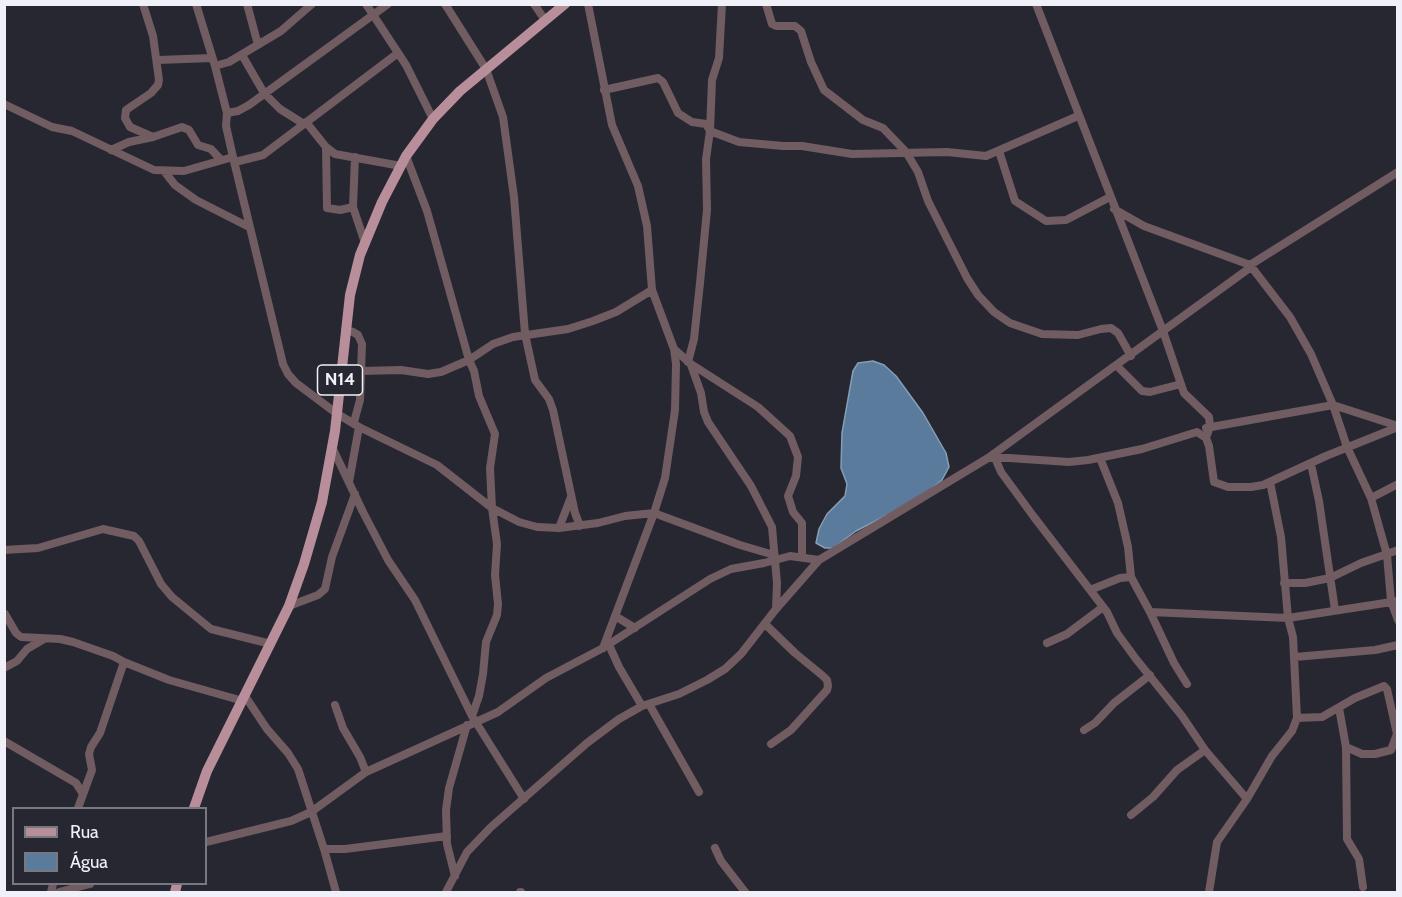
<!DOCTYPE html>
<meta charset="utf-8">
<style>
body{margin:0}
#map{position:relative;width:1402px;height:897px;overflow:hidden;background:#272732;font-family:Cabin,sans-serif}
canvas{display:block}
.frame{position:absolute;inset:0;border:6px solid #f0f1f8;pointer-events:none}
.legend{position:absolute;left:12px;top:807px;width:195px;height:78px;box-sizing:border-box;background:#272732;border:2px solid #777881;margin:0;padding:8px 10px;list-style:none;font-size:18px;color:#f0f1f8}
.legend li{display:flex;align-items:center;gap:12px;height:30px}
.legend b{width:30px;border:2px solid #777881}
</style>
<div id="map">
<canvas width="1402" height="897"></canvas>
<div class="frame"></div>
<ul class="legend">
<li><b style="height:8px;background:#b88e9a"></b>Rua</li>
<li><b style="height:16px;background:#5a7b9b"></b>Água</li>
</ul>
</div>
<script>
const ctx = document.querySelector('canvas').getContext('2d');
ctx.lineJoin = 'round';
function fill(path, color) {
  ctx.fillStyle = color;
  ctx.fill(path, 'evenodd');
}
function shape(rows) {
  const path = new Path2D();
  for (const r of rows) {
    path.moveTo(r[0], r[1]);
    for (let i = 2; i < r.length; i += 2) path.lineTo(r[i], r[i + 1]);
  }
  return path;
}
function stroke(path, color, width, dash) {
  ctx.strokeStyle = color;
  ctx.lineWidth = width;
  ctx.lineCap = dash ? 'butt' : 'round';
  ctx.setLineDash(dash || []);
  ctx.stroke(path);
}
function drawText(font, color, halo, rows, align = 'center') {
  ctx.font = font + ' Cabin,sans-serif';
  ctx.lineWidth = 6;
  ctx.setLineDash([]);
  ctx.textBaseline = 'middle';
  ctx.strokeStyle = halo;
  ctx.fillStyle = color;
  for (const [text, x, y, turn = 0] of rows) {
    ctx.save();
    ctx.translate(x, y);
    ctx.rotate((+turn || 0) * Math.PI / 180);
    ctx.textAlign = isNaN(turn) ? turn : align;
    if (halo) ctx.strokeText(text, 0, 0);
    ctx.fillText(text, 0, 0);
    ctx.restore();
  }
}
const water = shape([
 [873,361,884,365,896,376,923,413,946,453,949,467,942,480,927,492,895,511,856,531,833,548,825,548,816,543,819,529,827,514,845,496,847,484,841,468,842,433,853,371,858,363,873,361]
]);
const minor = shape([
 [143,4,153,36,159,80,158,85,151,93,126,110,125,118,130,127,153,137],
 [196,4,215,66,227,113,226,126,233,157,283,364,288,374,296,383,336,413,359,427,437,465,492,508,519,522,537,527,559,528,598,523,625,516,654,513,740,545,774,555],
 [247,4,258,45],
 [366,4,406,65,433,119],
 [445,4,486,69,503,117,514,197,525,334,535,380,549,399,553,410,575,513,580,526],
 [534,4,545,20],
 [588,4,612,125,638,186,647,226,652,290,674,349,676,364,675,410,665,478,654,513,603,648],
 [766,4,772,24,776,26,795,26,801,31,811,62,824,90,863,120,883,128,906,152,918,172,928,201,967,278,978,295,994,312,1010,323,1042,334,1078,335,1101,329,1111,328,1118,333,1131,356],
 [1036,4,1163,331,1184,393,1209,417,1210,427,1206,438],
 [242,55,264,93,280,109,304,124],
 [158,60,212,58],
 [215,66,229,62,281,31,312,4],
 [604,90,658,78,663,82,678,113,692,122,706,124,710,131,739,142,783,146,802,146,852,154,947,152,986,156,1078,116],
 [4,104,52,127,72,131,154,170,184,171,233,157],
 [227,113,238,111,249,105,388,4],
 [306,122,326,147,335,154,401,166],
 [326,147,327,208,340,210,353,207],
 [111,150,129,142,153,137,182,127,189,130,198,145,211,149,221,160],
 [999,151,1015,201,1046,221,1066,220,1110,197],
 [406,156,427,211,469,360,474,371,479,396,495,434,490,468,492,508,497,544,495,575,498,604,497,615,486,642,483,674,479,696,472,716],
 [355,157,353,207,365,243],
 [235,162,263,155,398,53],
 [164,171,175,185,196,200,249,227],
 [1114,209,1144,226,1250,265,1290,317,1311,354,1333,405,1347,447,1371,498,1387,555,1391,601,1398,620],
 [1250,265,1398,172],
 [345,330,353,332,358,335,362,344,360,400,354,422],
 [674,349,691,364,758,407,790,436,798,457,796,476,788,496,793,512,802,523,802,557],
 [688,362,694,339,700,283,707,210,706,159,710,131,712,80,719,58,722,4],
 [691,365,701,393,704,412,708,422,751,486,772,527,777,583,776,609],
 [1117,366,1142,391,1150,392,1181,384],
 [341,370,360,371,401,370,428,374,441,372,469,360,493,344,513,337,568,329,593,321,616,312,652,290],
 [1206,428,1333,405,1398,426],
 [332,447,363,512,388,560,415,600,472,716,524,799],
 [988,458,1251,267],
 [995,458,1001,472,1034,517,1107,612,1117,633,1136,659,1182,716,1205,750,1247,799],
 [1100,458,1118,503,1128,547,1131,577,1150,612,1174,663,1187,684],
 [1311,464,1319,501,1335,610],
 [349,482,359,427],
 [1371,498,1398,484],
 [559,528,571,497],
 [4,550,38,548,103,529,134,536,139,541,161,584,172,597,211,629,271,644],
 [1284,583,1305,583,1330,578,1361,563,1398,550],
 [1090,590,1120,578,1131,577],
 [289,606,318,595,325,589,332,557,355,494],
 [1150,612,1288,618,1398,601],
 [5,614,16,633,21,637,60,639,73,642,113,656,124,662,169,680,243,701],
 [615,616,635,628],
 [765,624,795,653,823,676,827,680,828,686,827,690,791,730,771,744],
 [1047,643,1067,634,1103,607],
 [609,645,619,667,642,706],
 [1295,657,1375,650,1398,645],
 [4,668,17,661,27,649,44,639],
 [245,696,267,729,288,753,298,769,324,849,336,892],
 [649,704,699,792],
 [335,705,343,728,360,757,366,772],
 [1339,708,1346,747,1347,839,1359,859,1363,887],
 [1297,718,1322,717,1355,698,1384,686,1387,689,1397,734,1391,750,1375,754,1362,754,1346,747],
 [1084,730,1095,723,1114,703,1150,675],
 [4,741,76,783,83,794],
 [78,808,92,770,89,754,91,747,100,733,124,662],
 [1131,815,1153,797,1177,770,1205,750],
 [206,842,291,821,311,812,366,772,498,712,546,678,603,648,710,579,731,569,764,563,790,556,819,560],
 [715,848,721,861,745,892],
 [324,849,345,849,447,836],
 [455,876,447,844,446,810,449,788,467,725],
 [51,892,53,884],
 [59,892,90,884],
 [446,892,467,852,491,827,587,743,619,719,642,706,679,694,707,680,725,669,741,654,776,609,819,560,988,458,1009,458,1069,462,1088,460,1142,449,1197,432,1206,438,1209,446,1214,482,1228,487,1251,487,1263,485,1326,456,1398,427],
 [520,892,521,892],
 [1209,892,1217,842,1247,799,1272,756,1292,731,1297,718,1293,637,1288,618,1281,537,1270,482]
]);
const major = shape([
 [194,808,207,771,289,606,304,564,322,502,335,431,350,295,360,255,382,202,406,156,433,119,460,91,565,4],
 [175,892,177,884]
]);
const shields = [
 [340,380,45]
];
const shieldNames = [
 ["N14",340,380]
];
fill(water, '#5a7b9b');
stroke(water, '#879eb7', 1.5);
stroke(minor, '#705c61', 8);
stroke(major, '#b88e9a', 10);
for (const [x, y, w] of shields) {
  const box = new Path2D();
  box.roundRect(x - w / 2, y - 15, w, 30, 4.5);
  ctx.fillStyle = '#272732';
  ctx.fill(box);
  stroke(box, '#f0f1f8', 1.5);
}
drawText('bold 18px', '#f0f1f8', null, shieldNames);
</script>
